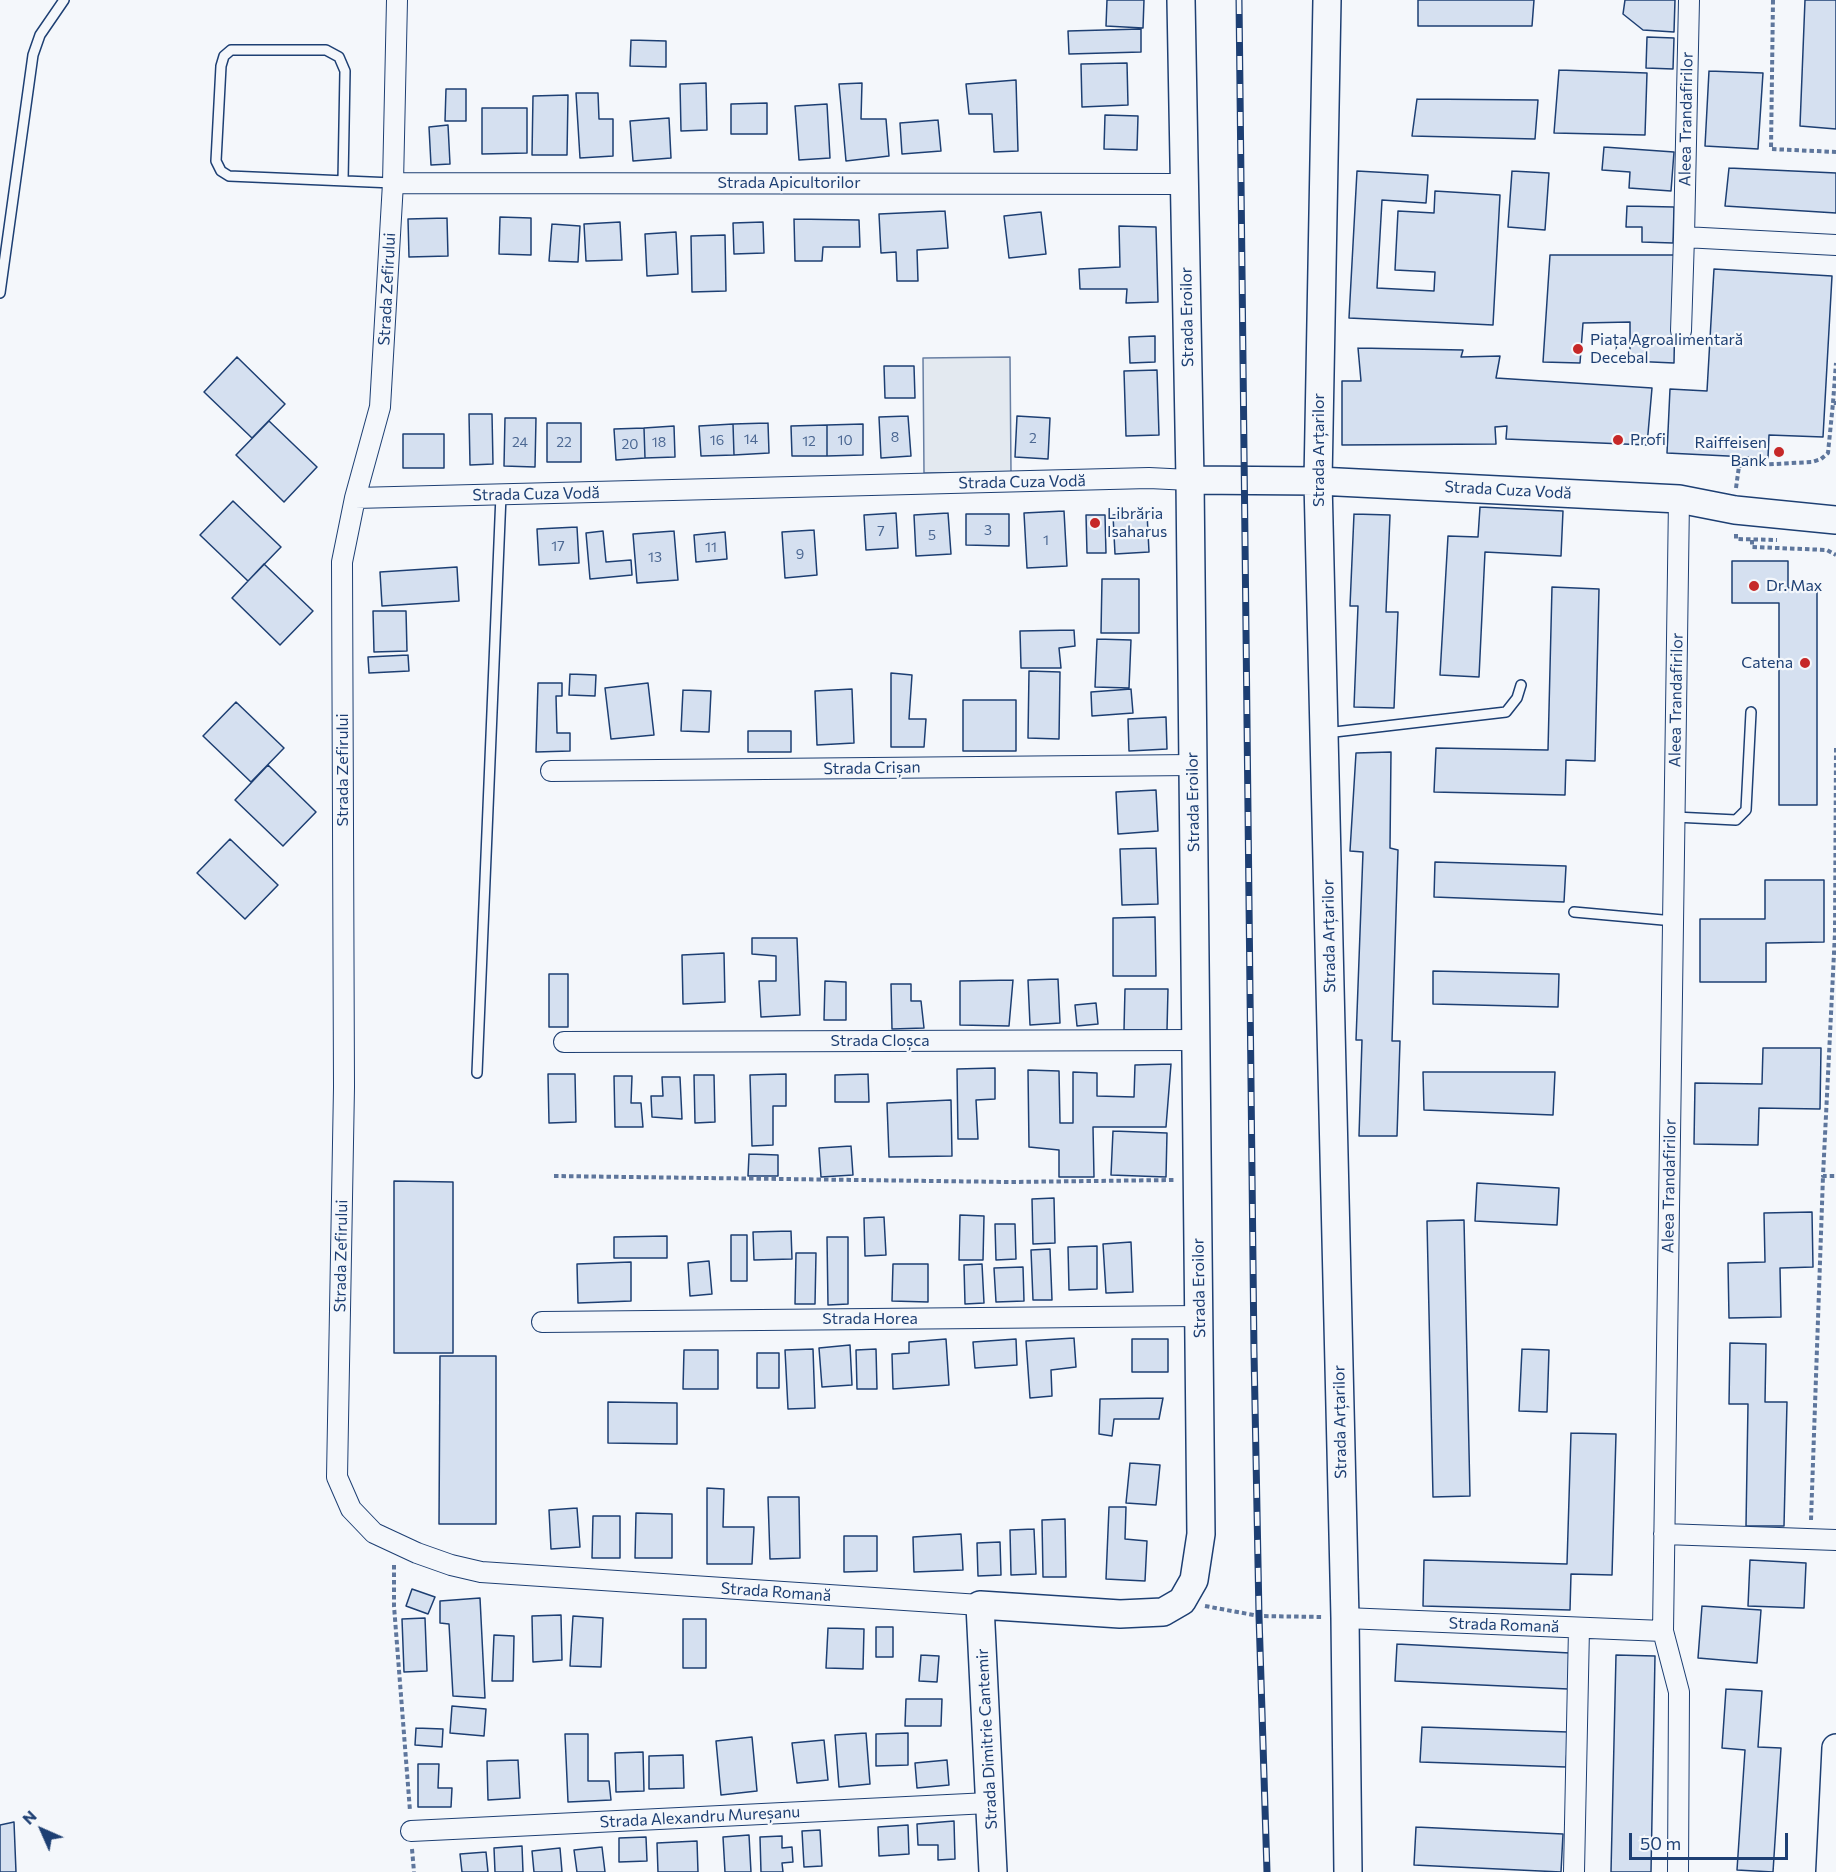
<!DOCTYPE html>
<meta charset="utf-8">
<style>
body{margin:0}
#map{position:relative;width:1836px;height:1872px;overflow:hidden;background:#f4f7fb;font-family:Commissioner,sans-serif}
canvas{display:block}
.north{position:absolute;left:12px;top:1800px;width:60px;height:60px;-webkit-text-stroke:4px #f4f7fb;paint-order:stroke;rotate:315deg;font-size:16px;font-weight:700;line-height:24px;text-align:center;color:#1d3f73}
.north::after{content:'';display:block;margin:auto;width:21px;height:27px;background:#1d3f73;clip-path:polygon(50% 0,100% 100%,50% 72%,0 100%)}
.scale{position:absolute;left:1629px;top:1833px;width:159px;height:27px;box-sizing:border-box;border:3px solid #1d3f73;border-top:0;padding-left:8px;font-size:18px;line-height:21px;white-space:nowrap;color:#1d3f73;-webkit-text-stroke:4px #f4f7fb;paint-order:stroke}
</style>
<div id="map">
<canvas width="1836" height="1872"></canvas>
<div class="north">N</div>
<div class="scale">50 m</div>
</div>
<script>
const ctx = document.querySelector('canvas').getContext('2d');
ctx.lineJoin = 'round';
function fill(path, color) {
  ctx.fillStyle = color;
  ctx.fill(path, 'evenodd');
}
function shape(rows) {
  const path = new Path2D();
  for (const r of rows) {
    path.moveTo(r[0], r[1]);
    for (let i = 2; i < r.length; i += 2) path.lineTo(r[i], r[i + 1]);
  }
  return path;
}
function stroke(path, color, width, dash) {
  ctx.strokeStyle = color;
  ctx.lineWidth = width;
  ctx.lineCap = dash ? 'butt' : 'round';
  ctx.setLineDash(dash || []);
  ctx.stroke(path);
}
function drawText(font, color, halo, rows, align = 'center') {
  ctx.font = font + ' Commissioner,sans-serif';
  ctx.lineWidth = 4.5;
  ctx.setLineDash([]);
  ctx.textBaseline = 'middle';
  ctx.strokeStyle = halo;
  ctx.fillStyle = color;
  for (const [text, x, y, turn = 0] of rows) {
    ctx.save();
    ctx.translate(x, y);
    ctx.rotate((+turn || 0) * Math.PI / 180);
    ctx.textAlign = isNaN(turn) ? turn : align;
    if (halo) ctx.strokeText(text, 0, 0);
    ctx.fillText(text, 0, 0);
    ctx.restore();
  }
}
const green = shape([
 [1010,357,1011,472,924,473,923,358,1010,357]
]);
const building = shape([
 [1107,0,1144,0,1143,28,1106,26,1107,0],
 [1418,0,1534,0,1532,26,1418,26,1418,0],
 [1625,0,1675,0,1674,32,1643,30,1623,14,1625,0],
 [1805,0,1836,0,1836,129,1800,126,1805,0],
 [1141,29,1141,52,1069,54,1068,31,1141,29],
 [1647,37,1674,38,1673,69,1646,68,1647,37],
 [631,40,666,41,666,67,630,66,631,40],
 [1127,63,1128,105,1082,107,1081,64,1127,63],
 [1559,70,1647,73,1645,135,1554,133,1559,70],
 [1709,71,1763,73,1758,149,1705,146,1709,71],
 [1016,80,1018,151,994,152,992,114,969,114,966,84,1016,80],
 [706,83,707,130,681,131,680,84,706,83],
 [862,83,861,119,886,119,889,156,846,161,839,84,862,83],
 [446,89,466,89,466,121,445,121,446,89],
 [576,93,598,93,599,119,613,119,613,156,580,158,576,93],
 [568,95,567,155,532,155,533,96,568,95],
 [1417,99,1538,100,1535,139,1412,136,1417,99],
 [767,103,767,134,731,134,731,104,767,103],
 [827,104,830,158,799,160,795,106,827,104],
 [482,108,527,108,527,153,482,154,482,108],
 [1105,115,1138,116,1137,150,1104,149,1105,115],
 [669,118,671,158,633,161,630,121,669,118],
 [938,120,941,151,902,154,900,123,938,120],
 [448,125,450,164,431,165,429,127,448,125],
 [1604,147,1674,152,1671,191,1629,188,1630,172,1602,170,1604,147],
 [1729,168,1836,173,1836,213,1725,206,1729,168],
 [1357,171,1428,175,1426,203,1382,200,1377,288,1434,291,1435,272,1395,270,1398,211,1434,213,1435,191,1500,195,1493,325,1349,318,1357,171],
 [1512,171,1549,173,1545,230,1508,227,1512,171],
 [1627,206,1674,207,1673,243,1642,242,1642,227,1626,227,1627,206],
 [945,211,948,248,917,250,918,281,897,281,896,252,881,253,879,214,945,211],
 [1041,212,1046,254,1009,258,1004,216,1041,212],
 [500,217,531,218,531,255,499,254,500,217],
 [447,218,448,256,409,257,408,219,447,218],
 [794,219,859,220,860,247,823,247,822,261,795,261,794,219],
 [620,222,622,260,586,261,584,224,620,222],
 [763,222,764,253,734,254,733,223,763,222],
 [552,224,580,226,578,262,549,261,552,224],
 [1119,226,1156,227,1158,302,1126,303,1127,289,1080,289,1079,269,1120,267,1119,226],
 [676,232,678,274,647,276,645,234,676,232],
 [725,235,726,291,692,292,691,236,725,235],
 [1550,255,1676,255,1674,363,1630,361,1630,322,1583,323,1580,363,1543,362,1550,255],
 [1714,269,1832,276,1823,437,1769,435,1768,458,1667,453,1670,389,1707,391,1714,269],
 [1155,336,1155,362,1130,363,1129,337,1155,336],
 [1358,348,1463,350,1461,357,1500,356,1496,378,1652,388,1647,445,1506,439,1507,426,1495,427,1496,444,1342,445,1342,381,1361,381,1358,348],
 [237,357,285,404,252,438,204,392,237,357],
 [884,366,914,366,915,398,885,398,884,366],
 [1157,370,1159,435,1126,436,1124,371,1157,370],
 [469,414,492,414,493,464,470,465,469,414],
 [908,416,911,456,881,458,879,417,908,416],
 [1017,416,1050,418,1048,459,1015,457,1017,416],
 [505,418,536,418,535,467,504,466,505,418],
 [269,421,317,467,284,502,236,455,269,421],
 [547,423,581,423,581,462,547,462,547,423],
 [768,423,769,453,734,455,733,424,768,423],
 [733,424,734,455,701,456,699,426,733,424],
 [863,424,863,455,827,456,827,425,863,424],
 [827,425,827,456,792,456,791,426,827,425],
 [674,426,675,457,645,458,644,428,674,426],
 [644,428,645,458,616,460,614,429,644,428],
 [403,434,444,434,444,468,403,468,403,434],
 [233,501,281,547,248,581,200,535,233,501],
 [1480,507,1563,511,1561,556,1485,552,1479,677,1440,675,1448,536,1478,537,1480,507],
 [1064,511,1067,566,1027,568,1024,513,1064,511],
 [896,513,898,548,866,550,864,515,896,513],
 [948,513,951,554,916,556,914,515,948,513],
 [1147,513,1149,552,1115,554,1113,515,1147,513],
 [966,514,1009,514,1009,546,966,545,966,514],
 [1354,514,1390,515,1386,612,1398,612,1394,708,1354,707,1358,606,1350,606,1354,514],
 [1086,515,1105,515,1106,553,1087,553,1086,515],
 [577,527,579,563,539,565,537,529,577,527],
 [814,530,817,575,785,578,782,532,814,530],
 [603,531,606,562,631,560,632,575,590,579,586,533,603,531],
 [674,531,678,580,637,583,633,534,674,531],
 [725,532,727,559,696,562,694,535,725,532],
 [1732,561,1788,561,1788,588,1817,587,1817,805,1779,805,1779,603,1732,603,1732,561],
 [264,564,313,611,280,645,232,598,264,564],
 [457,567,459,601,382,606,380,572,457,567],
 [1102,579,1139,579,1139,633,1101,633,1102,579],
 [1552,587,1599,589,1595,761,1566,760,1565,795,1434,792,1436,748,1548,750,1552,587],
 [373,611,406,611,407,651,374,652,373,611],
 [1074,630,1075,646,1059,648,1061,668,1021,668,1020,631,1074,630],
 [1097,639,1131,640,1129,688,1095,687,1097,639],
 [408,655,409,671,369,673,368,657,408,655],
 [1029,671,1060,672,1059,739,1028,738,1029,671],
 [891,673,912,675,909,719,926,719,924,747,891,747,891,673],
 [570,674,596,675,595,696,569,695,570,674],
 [538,683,562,683,562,696,556,696,557,733,570,733,570,751,536,752,538,683],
 [648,683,654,735,611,739,605,688,648,683],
 [852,689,854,743,817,745,815,691,852,689],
 [1131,689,1133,713,1092,716,1091,692,1131,689],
 [683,690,711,691,709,732,681,731,683,690],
 [963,700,1016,700,1016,751,963,751,963,700],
 [236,702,284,748,251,782,203,736,236,702],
 [1166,717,1167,749,1129,751,1128,719,1166,717],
 [748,731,791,731,791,752,748,752,748,731],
 [1391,752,1390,848,1398,850,1392,1041,1400,1041,1397,1136,1359,1136,1362,1040,1356,1040,1363,852,1350,851,1356,753,1391,752],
 [268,765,316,812,283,846,235,800,268,765],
 [1156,790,1158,831,1118,834,1116,792,1156,790],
 [230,839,278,885,245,919,197,873,230,839],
 [1156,848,1158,904,1122,905,1120,849,1156,848],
 [1435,862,1566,866,1564,902,1434,897,1435,862],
 [1765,880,1824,880,1824,942,1766,943,1766,982,1700,982,1700,919,1765,919,1765,880],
 [1155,917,1156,976,1113,976,1113,918,1155,917],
 [752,938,797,938,800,1015,761,1017,759,981,776,981,776,956,752,954,752,938],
 [724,953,725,1002,683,1004,682,955,724,953],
 [1433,971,1559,974,1558,1007,1433,1004,1433,971],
 [549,974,568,974,568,1027,549,1027,549,974],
 [1058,979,1060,1023,1030,1025,1028,980,1058,979],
 [1013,980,1009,1026,960,1025,960,981,1013,980],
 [825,981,846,982,846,1020,824,1020,825,981],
 [891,984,911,984,911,1001,921,1001,924,1028,892,1029,891,984],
 [1125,989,1168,989,1167,1030,1124,1030,1125,989],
 [1096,1003,1098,1024,1077,1026,1075,1005,1096,1003],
 [1763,1048,1821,1048,1820,1109,1759,1108,1758,1145,1694,1144,1695,1083,1762,1084,1763,1048],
 [1171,1064,1166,1127,1093,1127,1094,1177,1059,1177,1059,1150,1029,1147,1028,1070,1059,1071,1060,1123,1073,1123,1073,1072,1097,1073,1097,1096,1134,1097,1135,1065,1171,1064],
 [995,1068,995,1099,976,1100,978,1139,958,1139,957,1069,995,1068],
 [1423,1072,1555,1072,1553,1115,1424,1110,1423,1072],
 [548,1074,575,1074,576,1122,549,1123,548,1074],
 [786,1074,786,1106,773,1106,773,1145,752,1146,750,1075,786,1074],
 [868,1074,869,1102,835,1102,835,1075,868,1074],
 [694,1075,714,1075,715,1122,695,1123,694,1075],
 [614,1076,632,1076,631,1103,641,1103,643,1127,615,1127,614,1076],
 [662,1077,680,1077,682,1119,652,1117,651,1096,663,1096,662,1077],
 [951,1100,952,1156,889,1157,887,1103,951,1100],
 [1113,1131,1167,1133,1166,1177,1111,1175,1113,1131],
 [851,1146,853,1175,821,1177,819,1148,851,1146],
 [749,1154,778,1155,778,1176,748,1176,749,1154],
 [394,1181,453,1182,453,1353,394,1353,394,1181],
 [1477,1183,1559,1188,1557,1225,1475,1221,1477,1183],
 [1054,1198,1055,1243,1033,1244,1032,1199,1054,1198],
 [1812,1212,1813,1267,1780,1268,1781,1317,1729,1318,1728,1263,1765,1262,1764,1213,1812,1212],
 [960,1215,984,1216,983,1260,959,1260,960,1215],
 [884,1217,886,1255,865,1256,864,1218,884,1217],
 [1464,1220,1470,1496,1433,1497,1427,1221,1464,1220],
 [995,1224,1015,1224,1016,1259,996,1260,995,1224],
 [791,1231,792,1259,754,1260,753,1232,791,1231],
 [731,1235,747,1235,747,1281,731,1281,731,1235],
 [667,1236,667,1258,614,1258,614,1237,667,1236],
 [827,1237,848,1237,848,1304,828,1305,827,1237],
 [1131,1242,1133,1292,1106,1293,1103,1244,1131,1242],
 [1097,1246,1097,1289,1069,1290,1068,1247,1097,1246],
 [1050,1249,1052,1300,1033,1300,1031,1250,1050,1249],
 [796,1253,816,1253,815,1304,795,1304,796,1253],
 [709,1261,712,1294,690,1296,688,1263,709,1261],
 [631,1262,631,1301,578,1303,577,1264,631,1262],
 [893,1264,928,1264,928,1302,892,1301,893,1264],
 [982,1264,984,1303,965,1304,964,1265,982,1264],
 [1023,1267,1024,1301,996,1302,994,1268,1023,1267],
 [1074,1338,1076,1367,1051,1370,1052,1396,1030,1398,1026,1341,1074,1338],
 [946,1339,949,1385,893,1389,892,1354,909,1353,909,1342,946,1339],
 [1016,1339,1017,1365,975,1368,973,1342,1016,1339],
 [1132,1339,1168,1339,1168,1372,1132,1372,1132,1339],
 [1730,1343,1766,1344,1765,1402,1787,1402,1784,1526,1746,1526,1748,1404,1729,1404,1730,1343],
 [850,1345,852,1385,822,1387,819,1348,850,1345],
 [813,1349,815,1408,788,1409,785,1350,813,1349],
 [876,1349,877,1389,857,1389,856,1350,876,1349],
 [1522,1349,1549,1350,1547,1412,1519,1411,1522,1349],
 [684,1350,718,1350,718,1389,683,1389,684,1350],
 [757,1353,779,1353,779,1388,757,1388,757,1353],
 [440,1356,496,1356,496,1524,439,1524,440,1356],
 [1163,1398,1159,1419,1114,1419,1112,1436,1099,1434,1100,1399,1163,1398],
 [608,1402,677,1403,677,1444,608,1443,608,1402],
 [1571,1433,1616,1434,1612,1575,1571,1574,1570,1610,1423,1606,1424,1560,1567,1564,1571,1433],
 [1130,1463,1160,1465,1156,1505,1126,1503,1130,1463],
 [707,1488,724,1489,723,1527,754,1527,752,1564,707,1564,707,1488],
 [768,1497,799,1497,800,1558,770,1559,768,1497],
 [1109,1507,1126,1507,1125,1539,1147,1541,1145,1581,1106,1579,1109,1507],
 [577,1508,580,1547,551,1549,549,1510,577,1508],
 [636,1513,672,1514,672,1558,635,1558,636,1513],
 [593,1516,620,1516,620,1558,592,1558,593,1516],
 [1065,1519,1066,1577,1043,1577,1042,1520,1065,1519],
 [1034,1529,1036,1574,1011,1575,1010,1530,1034,1529],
 [961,1534,963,1570,914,1572,913,1537,961,1534],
 [844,1536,877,1536,877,1571,844,1572,844,1536],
 [1000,1542,1001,1575,978,1576,977,1543,1000,1542],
 [1750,1560,1806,1563,1804,1608,1748,1606,1750,1560],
 [412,1589,435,1597,428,1614,406,1606,412,1589],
 [480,1598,485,1698,453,1696,449,1624,440,1623,440,1601,480,1598],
 [1702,1606,1761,1610,1757,1663,1698,1658,1702,1606],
 [561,1615,562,1660,533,1662,532,1616,561,1615],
 [573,1616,603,1618,601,1667,570,1666,573,1616],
 [425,1618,427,1671,404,1672,402,1619,425,1618],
 [683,1619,706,1619,706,1668,683,1668,683,1619],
 [876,1627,893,1627,893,1657,876,1657,876,1627],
 [828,1628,864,1629,863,1669,826,1668,828,1628],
 [494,1635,514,1636,513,1681,492,1681,494,1635],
 [1397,1644,1570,1653,1568,1689,1395,1681,1397,1644],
 [921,1655,939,1656,937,1682,919,1681,921,1655],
 [1616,1655,1655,1656,1651,1872,1611,1872,1616,1655],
 [1726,1689,1762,1691,1758,1747,1781,1748,1773,1872,1737,1870,1745,1750,1722,1748,1726,1689],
 [906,1699,942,1699,941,1726,905,1726,906,1699],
 [452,1706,486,1709,484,1736,450,1733,452,1706],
 [1422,1727,1568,1732,1566,1767,1420,1762,1422,1727],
 [416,1728,443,1729,442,1747,415,1745,416,1728],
 [866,1733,870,1784,839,1787,835,1735,866,1733],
 [908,1733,908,1765,876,1766,876,1734,908,1733],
 [565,1734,588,1734,588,1781,609,1781,611,1800,568,1802,565,1734],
 [752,1737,757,1791,721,1795,716,1741,752,1737],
 [824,1740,828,1780,797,1783,792,1743,824,1740],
 [643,1752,644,1791,616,1792,615,1753,643,1752],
 [683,1755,684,1788,649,1789,649,1756,683,1755],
 [518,1760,520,1798,488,1800,487,1761,518,1760],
 [947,1760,949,1785,917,1788,915,1763,947,1760],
 [418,1764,439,1764,438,1788,452,1788,451,1807,418,1807,418,1764],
 [954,1821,955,1859,938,1860,938,1845,918,1845,917,1824,954,1821],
 [14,1822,16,1872,0,1872,0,1825,14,1822],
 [908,1825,909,1854,879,1856,878,1827,908,1825],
 [1416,1827,1563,1834,1561,1872,1414,1865,1416,1827],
 [820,1830,822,1866,804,1867,802,1831,820,1830],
 [749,1835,751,1872,725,1872,723,1837,749,1835],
 [782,1836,782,1848,792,1847,793,1862,782,1863,783,1872,761,1872,760,1837,782,1836],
 [646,1837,647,1861,619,1862,619,1838,646,1837],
 [697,1841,698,1872,658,1872,657,1843,697,1841],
 [522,1846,523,1872,495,1872,494,1848,522,1846],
 [602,1847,605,1872,577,1872,574,1850,602,1847],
 [560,1848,562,1872,534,1872,532,1851,560,1848],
 [486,1852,488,1872,462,1872,460,1854,486,1852]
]);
const path = shape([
 [1773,0,1771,149,1836,152],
 [1833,403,1836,363],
 [1736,488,1739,466,1812,462,1821,459,1828,453,1833,403,1836,403],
 [1736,534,1736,539,1777,540],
 [1752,540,1752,547,1827,550,1836,555],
 [1836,748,1835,933,1823,1176,1836,1176],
 [554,1176,1010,1182,1174,1180],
 [1811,1520,1823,1176],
 [394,1565,394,1606,410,1811],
 [1205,1606,1259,1616,1323,1617],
 [412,1849,414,1872]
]);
const lane = shape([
 [343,181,345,71,339,57,326,50,231,50,224,56,221,66,216,161,221,171,229,176,393,183],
 [0,293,33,55,40,35,64,0],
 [1326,733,1506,712,1517,698,1521,685],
 [1675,817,1736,820,1746,810,1751,712],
 [1574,912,1674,921],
 [477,1073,501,495]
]);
const street = shape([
 [397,0,393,183,380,407,355,498,342,562,344,1087,337,1477,351,1509,374,1533,417,1553,451,1565,481,1572,980,1605],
 [393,183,1185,184],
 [1684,237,1689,0],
 [1681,331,1684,237,1836,245],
 [355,498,1149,478,1190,480],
 [551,771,1193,765],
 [564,1042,1196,1040],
 [542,1322,1199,1316],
 [1664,1534,1836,1540],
 [1345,1618,1663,1631],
 [411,1831,989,1803],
 [1574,1872,1579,1628],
 [1678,1872,1679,1692,1663,1631,1679,499]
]);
const secondary = shape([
 [1327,0,1318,481,1345,1618,1348,1872],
 [1190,480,1318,481,1679,499,1735,510,1836,520],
 [993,1872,980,1605,1120,1614,1163,1612,1182,1601,1194,1580,1201,1534,1190,480,1181,0],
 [1830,1872,1836,1748]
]);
const rail = shape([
 [1239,0,1254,1352,1259,1616,1267,1872]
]);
const markers = [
 [1578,349,6,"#c62828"],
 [1618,440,6,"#c62828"],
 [1779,452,6,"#c62828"],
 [1095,523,6,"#c62828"],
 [1754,586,6,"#c62828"],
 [1805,663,6,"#c62828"]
];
const numberNames = [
 ["8",895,437],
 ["2",1033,438],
 ["14",751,439],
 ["16",717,440],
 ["10",845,440],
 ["12",809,441],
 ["24",520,442],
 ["22",564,442],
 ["18",659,442],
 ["20",630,444],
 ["3",988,530],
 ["7",881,531],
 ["5",932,535],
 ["1",1046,540],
 ["17",558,546],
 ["11",711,547],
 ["9",800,554],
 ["13",655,557]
];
const streetNames = [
 ["Aleea Trandafirilor",1686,119,-89],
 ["Strada Apicultorilor",789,183],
 ["Strada Zefirului",387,289,-87],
 ["Strada Eroilor",1187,317,-91],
 ["Strada Arțarilor",1319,450,-90],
 ["Strada Cuza Vodă",1022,482,-1],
 ["Strada Cuza Vodă",1508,490,3],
 ["Strada Cuza Vodă",536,494,-1],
 ["Aleea Trandafirilor",1676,700,-89],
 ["Strada Crișan",872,768,-1],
 ["Strada Zefirului",343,770,-90],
 ["Strada Eroilor",1193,802,-91],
 ["Strada Arțarilor",1329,936,-91],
 ["Strada Cloșca",880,1041],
 ["Aleea Trandafirilor",1669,1186,-89],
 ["Strada Zefirului",341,1256,-89],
 ["Strada Eroilor",1199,1288,-91],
 ["Strada Horea",870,1319],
 ["Strada Arțarilor",1340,1422,-91],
 ["Strada Romană",776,1592,4],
 ["Strada Romană",1504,1625,2],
 ["Strada Dimitrie Cantemir",987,1739,-93],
 ["Strada Alexandru Mureșanu",700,1817,-3]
];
const poiNames = [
 ["Piața Agroalimentară",1590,340],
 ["Decebal",1590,358],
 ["Profi",1630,440],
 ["Raiffeisen",1767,443,"right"],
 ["Bank",1767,461,"right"],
 ["Librăria",1107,514],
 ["Isaharus",1107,532],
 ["Dr. Max",1766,586],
 ["Catena",1793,663,"right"]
];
fill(green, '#e3e9f0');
stroke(green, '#687fa3', 1.5);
fill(building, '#d5e0f0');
stroke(building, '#1d3f73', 1.5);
stroke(lane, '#1d3f73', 12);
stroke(street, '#1d3f73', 22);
stroke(secondary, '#1d3f73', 30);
stroke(path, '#5e769c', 4, [4.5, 3]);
stroke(lane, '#f4f7fb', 9);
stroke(street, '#f4f7fb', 20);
stroke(secondary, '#f4f7fb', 27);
stroke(rail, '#1d3f73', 7);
stroke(rail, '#f4f7fb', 4.5, [14]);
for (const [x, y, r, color] of markers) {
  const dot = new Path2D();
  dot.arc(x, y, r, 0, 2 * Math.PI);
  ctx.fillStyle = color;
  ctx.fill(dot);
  stroke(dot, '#f4f7fb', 2);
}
drawText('14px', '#4b6792', null, numberNames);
drawText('16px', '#1d3f73', '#f4f7fb', streetNames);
drawText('16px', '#1d3f73', '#f4f7fb', poiNames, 'left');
</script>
